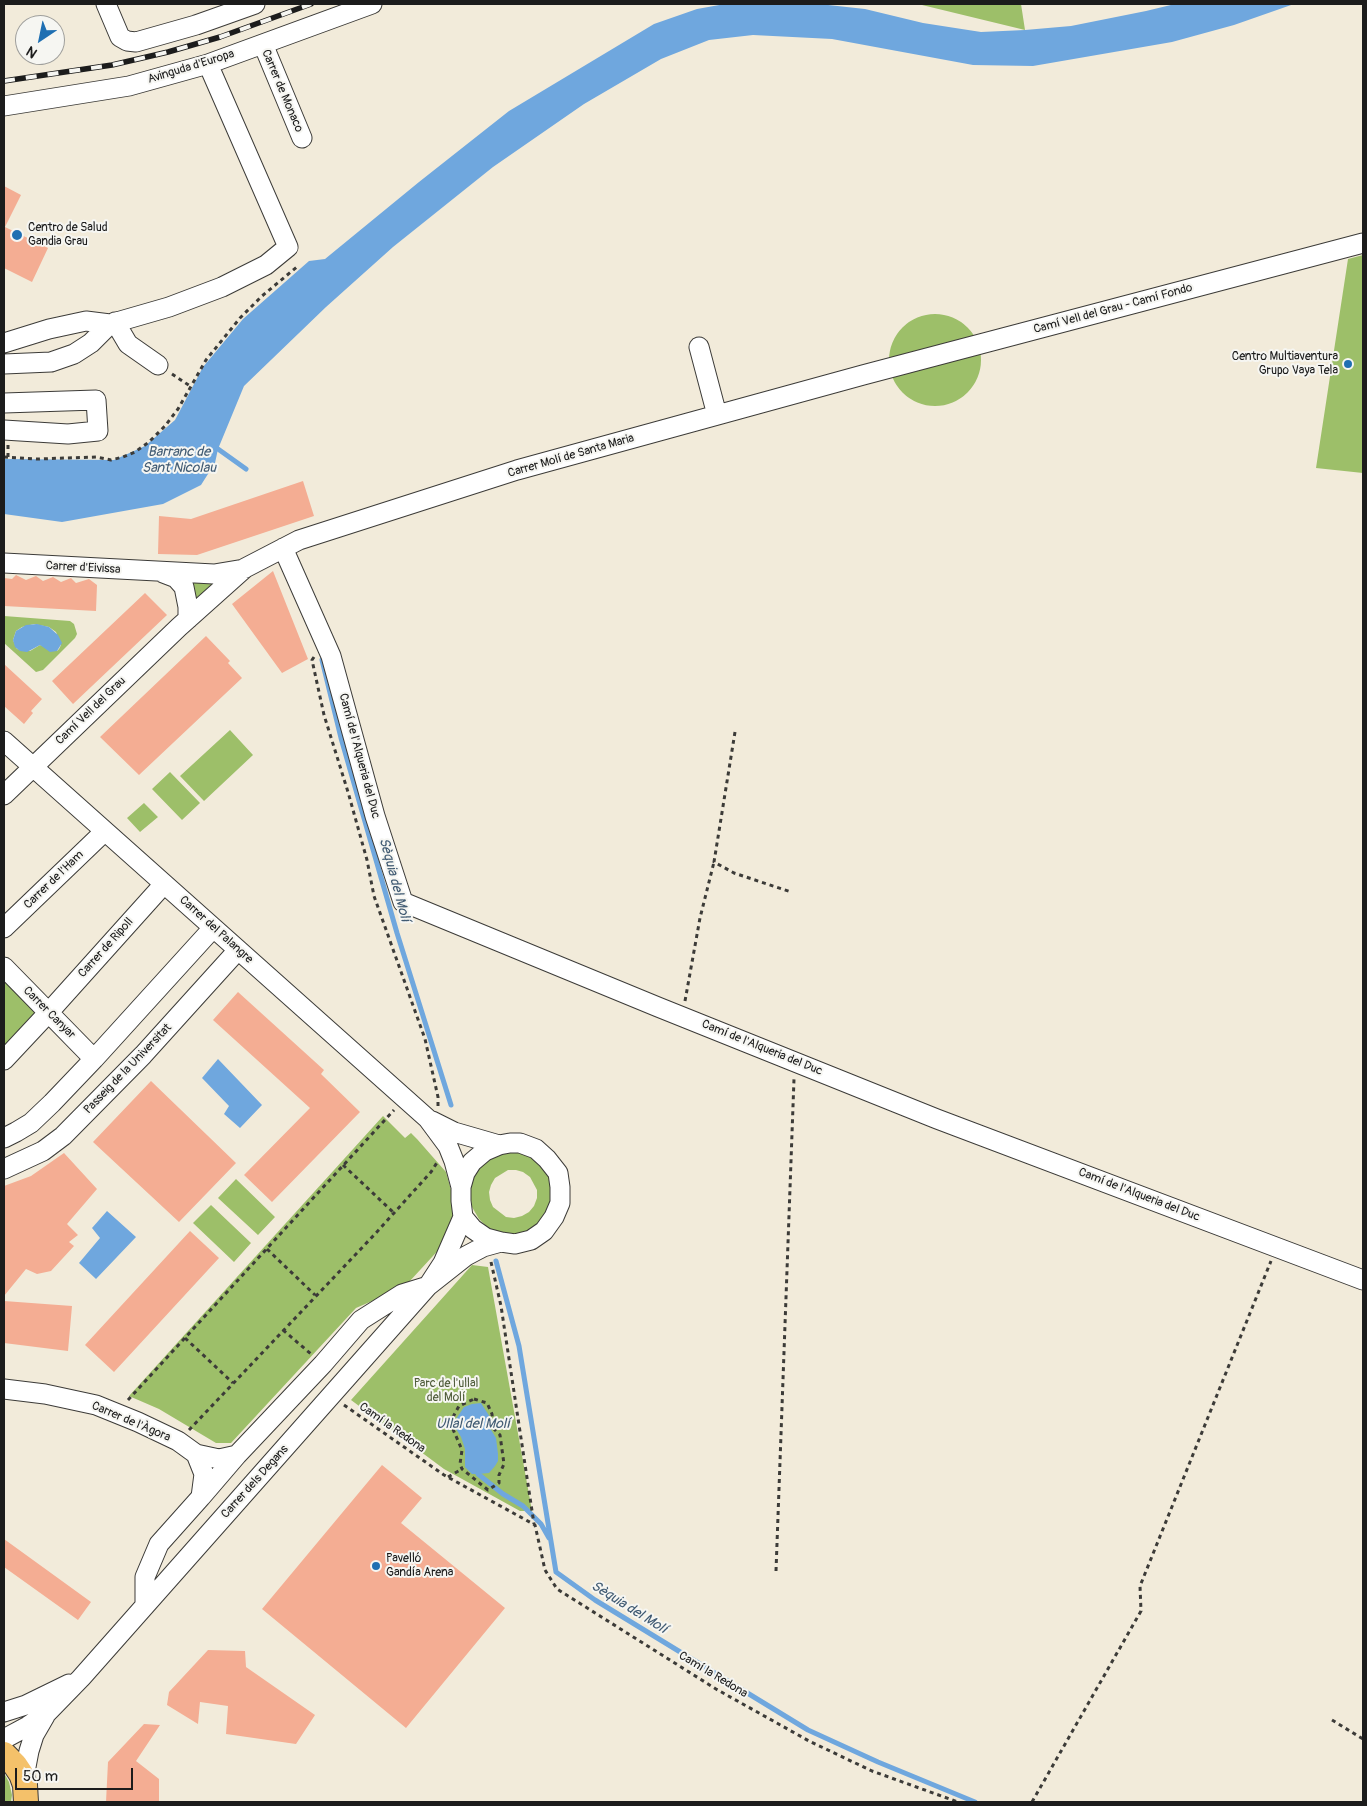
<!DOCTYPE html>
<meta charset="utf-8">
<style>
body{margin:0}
#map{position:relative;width:1367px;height:1806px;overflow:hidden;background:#f2ebda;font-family:Pangolin,sans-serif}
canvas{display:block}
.frame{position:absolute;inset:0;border:5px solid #1c1c1c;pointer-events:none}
.north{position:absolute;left:15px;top:15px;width:50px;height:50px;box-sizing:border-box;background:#f6f6f2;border:1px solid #9f9f9c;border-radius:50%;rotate:214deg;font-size:14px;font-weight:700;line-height:20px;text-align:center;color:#1c1c1c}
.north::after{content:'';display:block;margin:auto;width:18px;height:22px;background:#1f6fb2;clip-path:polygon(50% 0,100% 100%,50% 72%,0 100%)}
.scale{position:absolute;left:15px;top:1768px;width:118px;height:22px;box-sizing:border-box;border:2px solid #1c1c1c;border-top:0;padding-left:6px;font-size:15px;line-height:18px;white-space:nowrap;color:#1c1c1c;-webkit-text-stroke:4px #f6f6f2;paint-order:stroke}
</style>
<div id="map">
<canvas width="1367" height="1806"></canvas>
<div class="frame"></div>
<div class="north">N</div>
<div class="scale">50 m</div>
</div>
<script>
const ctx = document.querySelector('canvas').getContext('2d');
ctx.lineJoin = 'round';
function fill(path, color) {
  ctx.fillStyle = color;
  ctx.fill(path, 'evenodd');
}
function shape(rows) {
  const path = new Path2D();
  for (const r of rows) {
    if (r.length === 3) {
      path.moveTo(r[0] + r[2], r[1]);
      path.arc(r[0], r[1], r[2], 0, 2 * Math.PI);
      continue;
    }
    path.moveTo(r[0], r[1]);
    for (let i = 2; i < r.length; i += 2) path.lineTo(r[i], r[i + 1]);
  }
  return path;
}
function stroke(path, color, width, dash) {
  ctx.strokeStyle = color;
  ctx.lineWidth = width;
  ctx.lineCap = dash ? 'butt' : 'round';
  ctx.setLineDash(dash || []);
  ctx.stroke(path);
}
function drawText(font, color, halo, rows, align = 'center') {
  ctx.font = font + ' Pangolin,sans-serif';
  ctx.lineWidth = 4;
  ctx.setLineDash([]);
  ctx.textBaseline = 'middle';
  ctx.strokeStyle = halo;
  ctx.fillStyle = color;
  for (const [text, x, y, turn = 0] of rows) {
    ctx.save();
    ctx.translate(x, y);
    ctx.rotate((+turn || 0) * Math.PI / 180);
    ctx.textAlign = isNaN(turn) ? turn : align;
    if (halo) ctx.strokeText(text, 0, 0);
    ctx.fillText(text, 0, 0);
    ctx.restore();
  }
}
const green = shape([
 [921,4,1021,4,1025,30,922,5],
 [1363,255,1363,473,1316,468,1348,259],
 [935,360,46],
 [186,580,211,583,212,585,194,600],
 [4,616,70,621,74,624,77,634,75,638,43,670,36,672,4,643],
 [34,624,49,627,56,632,61,645,59,649,57,651,40,645,30,651,17,649,13,640,16,631,22,627],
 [230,730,253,755,204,801,180,776],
 [170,772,200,803,182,820,152,789],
 [144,803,158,817,140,832,127,818],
 [4,979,39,1014,4,1051],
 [383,1116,405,1138,411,1133,417,1139,446,1172,453,1197,454,1214,444,1244,409,1282,393,1292,356,1308,231,1443,216,1443,159,1409,129,1396],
 [515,1151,529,1155,549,1173,554,1186,549,1213,529,1232,516,1235,502,1234,489,1229,479,1219,472,1207,470,1193,472,1180,479,1167,489,1158,501,1152],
 [508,1170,516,1170,523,1172,530,1177,537,1190,537,1198,534,1206,529,1212,522,1216,514,1218,506,1217,493,1207,490,1200,489,1192,491,1185,495,1178],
 [236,1179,275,1217,258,1235,218,1198],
 [211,1205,251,1243,234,1262,193,1223],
 [472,1265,488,1267,532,1511,520,1511,444,1469,351,1400],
 [4,1773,9,1782,12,1795,11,1802,4,1802]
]);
const water = shape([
 [725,4,819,4,865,9,923,23,981,32,1025,30,1071,26,1146,11,1175,4,1294,4,1234,25,1172,42,1033,66,973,65,832,39,753,35,709,40,661,59,584,104,493,167,393,247,326,307,244,386,218,449,215,463,201,485,163,504,62,522,4,514,4,459,114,460,145,446,175,420,203,367,243,319,309,261,325,259,419,182,509,111,654,24,697,9],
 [37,624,49,627,58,635,62,643,57,651,50,652,40,645,27,652,20,651,15,647,13,640,16,631,26,625],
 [218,1059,262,1105,240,1128,224,1114,229,1106,202,1078],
 [107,1211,136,1237,96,1279,79,1263,100,1238,92,1228],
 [481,1403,490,1417,490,1428,496,1438,498,1454,498,1461,495,1466,489,1473,478,1474,472,1474,465,1467,465,1449,461,1437,455,1427,456,1419,464,1407,472,1404]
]);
const stream = shape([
 [218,449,246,469],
 [322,660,341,738,397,933,451,1105],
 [496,1261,519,1346,556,1572,595,1600,808,1730,878,1762,975,1802],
 [478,1474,503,1494,523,1506,541,1524,549,1538]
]);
const building = shape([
 [4,186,21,195,5,227,48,248,32,282,4,268],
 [303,481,314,516,197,555,158,554,159,516,191,519],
 [273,571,308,659,282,673,232,604],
 [16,575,26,580,36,576,43,581,53,577,61,582,71,578,76,583,89,579,97,585,96,611,4,606,4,578,12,579],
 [145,593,167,615,73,704,52,681],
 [206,636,230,661,228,663,242,678,139,775,100,737],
 [4,664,42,699,31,711,33,713,24,724,4,706],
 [238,992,324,1070,321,1074,360,1112,272,1202,244,1175,310,1108,213,1020],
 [151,1081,236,1163,179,1222,93,1142],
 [64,1153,97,1189,67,1224,78,1235,69,1242,74,1246,51,1271,37,1274,26,1269,4,1296,4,1186,31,1176],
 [190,1231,219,1258,114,1372,85,1345],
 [4,1301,72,1306,68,1351,4,1343],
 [382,1465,422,1498,401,1523,505,1608,406,1728,262,1609],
 [4,1539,91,1602,78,1620,4,1567],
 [208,1650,245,1651,246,1667,315,1715,296,1744,226,1734,228,1706,200,1702,198,1724,167,1705,169,1692],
 [144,1724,160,1725,136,1761,159,1779,159,1802,106,1802,108,1762]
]);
const path = shape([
 [172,374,190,386],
 [8,445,8,457],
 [4,457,37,459,96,457,111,460,123,457,135,452,149,442,165,426,178,409,206,360,240,318,262,296,298,266],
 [314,657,312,660,324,715,348,792,367,860,374,896,425,1039,438,1097,438,1106],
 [735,732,714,862,734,873,791,892],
 [685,1001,700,918,714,862],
 [343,1165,394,1213],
 [267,1249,315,1295],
 [491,1262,501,1306,534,1524],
 [283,1330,311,1354],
 [185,1338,233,1383],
 [474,1399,487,1403,492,1414,493,1428,500,1435,504,1464,499,1475,499,1483,488,1490,462,1469,460,1464,462,1450,452,1427,453,1417,459,1406,474,1399],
 [128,1400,394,1110],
 [344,1405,444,1475,535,1525,545,1570,557,1589,716,1689,809,1741,872,1771,958,1802],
 [189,1430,375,1234,431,1172,438,1161],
 [448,1477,462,1469],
 [776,1571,794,1079],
 [1332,1720,1363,1739],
 [1032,1802,1141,1611,1140,1586,1271,1261]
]);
const minor = shape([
 [106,4,120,37,127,41,136,42,196,25,255,4],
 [263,44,302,138],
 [4,106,129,86,208,64,372,4],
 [115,322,128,344,158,365],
 [4,343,49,329,86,321,110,324,169,307,222,287,266,265,288,247,208,64],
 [699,347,717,415],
 [4,364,51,362,74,354,91,343,110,324],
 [4,403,96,400,98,431,68,434,4,430],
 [283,548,331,656,375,816,403,902,658,1007,937,1119,1363,1280],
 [4,563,214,574,244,569],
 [163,573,176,578,184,587,188,607,188,619],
 [4,741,428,1119,448,1146,454,1161,461,1187],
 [4,795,179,627,245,568,299,540,517,470,863,375,1363,243],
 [4,928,104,832],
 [4,967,94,1059],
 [4,1060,49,1012,164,884],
 [432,1121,454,1132,499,1145],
 [4,1138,16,1132,31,1123,52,1103,94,1059,213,928],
 [510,1143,520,1143,536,1149,547,1159,558,1173,560,1187,560,1203,554,1217,544,1231,531,1240,515,1244,501,1242,486,1238,473,1229,463,1217,461,1201,461,1187,465,1173,472,1162,485,1151,499,1145,510,1143],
 [4,1169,43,1151,63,1136,143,1055,238,950],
 [4,1389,45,1394,96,1405,138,1422,178,1441,196,1454,219,1459,237,1455,323,1364,361,1320,402,1294,428,1286,466,1256,483,1247,501,1242],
 [201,1497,237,1455],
 [145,1605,145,1577,159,1544,201,1497,204,1474,196,1454],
 [4,1712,26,1705,69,1684],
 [4,1739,28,1726,46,1714,81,1678,428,1286,443,1263,463,1217],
 [25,1785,25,1772,29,1751,34,1735,45,1716]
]);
const major = shape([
 [4,1754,15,1765,21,1774,25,1785,26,1802]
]);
const rail = shape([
 [4,81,112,65,168,52,220,37,311,4]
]);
const markers = [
 [17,235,6,"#1f6fb2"],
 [1348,364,5,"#1f6fb2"],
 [376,1566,5,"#1f6fb2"]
];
const streetNames = [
 ["Avinguda d'Europa",191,67,-17],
 ["Carrer de Monaco",282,91,67],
 ["Camí Vell del Grau - Camí Fondo",1113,309,-15],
 ["Carrer Molí de Santa Maria",571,456,-16],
 ["Carrer d'Eivissa",83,568,3],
 ["Camí Vell del Grau",91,711,-44],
 ["Camí de l'Alqueria del Duc",359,756,75],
 ["Carrer de l'Ham",54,880,-44],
 ["Carrer del Palangre",216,930,42],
 ["Carrer de Ripoll",106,948,-48],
 ["Carrer Canyar",49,1013,45],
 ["Camí de l'Alqueria del Duc",762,1048,22],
 ["Passeig de la Universitat",128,1069,-46],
 ["Camí de l'Alqueria del Duc",1139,1195,21],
 ["Carrer de l'Àgora",131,1422,23],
 ["Camí la Redona",392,1428,35],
 ["Carrer dels Degans",255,1482,-48],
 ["Camí la Redona",713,1675,31]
];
const poiNames = [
 ["Centro de Salud",28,228],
 ["Gandia Grau",28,242],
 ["Centro Multiaventura",1338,357,"right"],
 ["Grupo Vaya Tela",1338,371,"right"],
 ["Pavelló",386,1559],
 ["Gandía Arena",386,1573]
];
const parkNames = [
 ["Parc de l'ullal",446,1384],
 ["del Molí",446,1398]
];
const waterNames = [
 ["Barranc de",179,452],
 ["Sant Nicolau",179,468],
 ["Sèquia del Molí",394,880,75],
 ["Ullal del Molí",473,1424],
 ["Sèquia del Molí",629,1608,32]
];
fill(green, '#9dbf69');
fill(water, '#6fa7de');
stroke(stream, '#6fa7de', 5);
fill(building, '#f4ad93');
stroke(minor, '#3c3b38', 21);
stroke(major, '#3c3b38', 26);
stroke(path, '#3c3b38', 3, [4, 4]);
stroke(minor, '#fff', 19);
stroke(major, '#f4c16a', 24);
stroke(rail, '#1c1c1c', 5.5);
stroke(rail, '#f6f6f2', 4, [11]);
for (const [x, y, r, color] of markers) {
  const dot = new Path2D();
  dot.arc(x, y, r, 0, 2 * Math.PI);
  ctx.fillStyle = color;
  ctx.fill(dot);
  stroke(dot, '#f6f6f2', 2);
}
drawText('12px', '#1c1c1c', '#f6f6f2', streetNames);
drawText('12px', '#1c1c1c', '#f6f6f2', poiNames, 'left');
drawText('12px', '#505d3b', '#f6f6f2', parkNames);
drawText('italic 14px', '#415b73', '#f6f6f2', waterNames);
</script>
